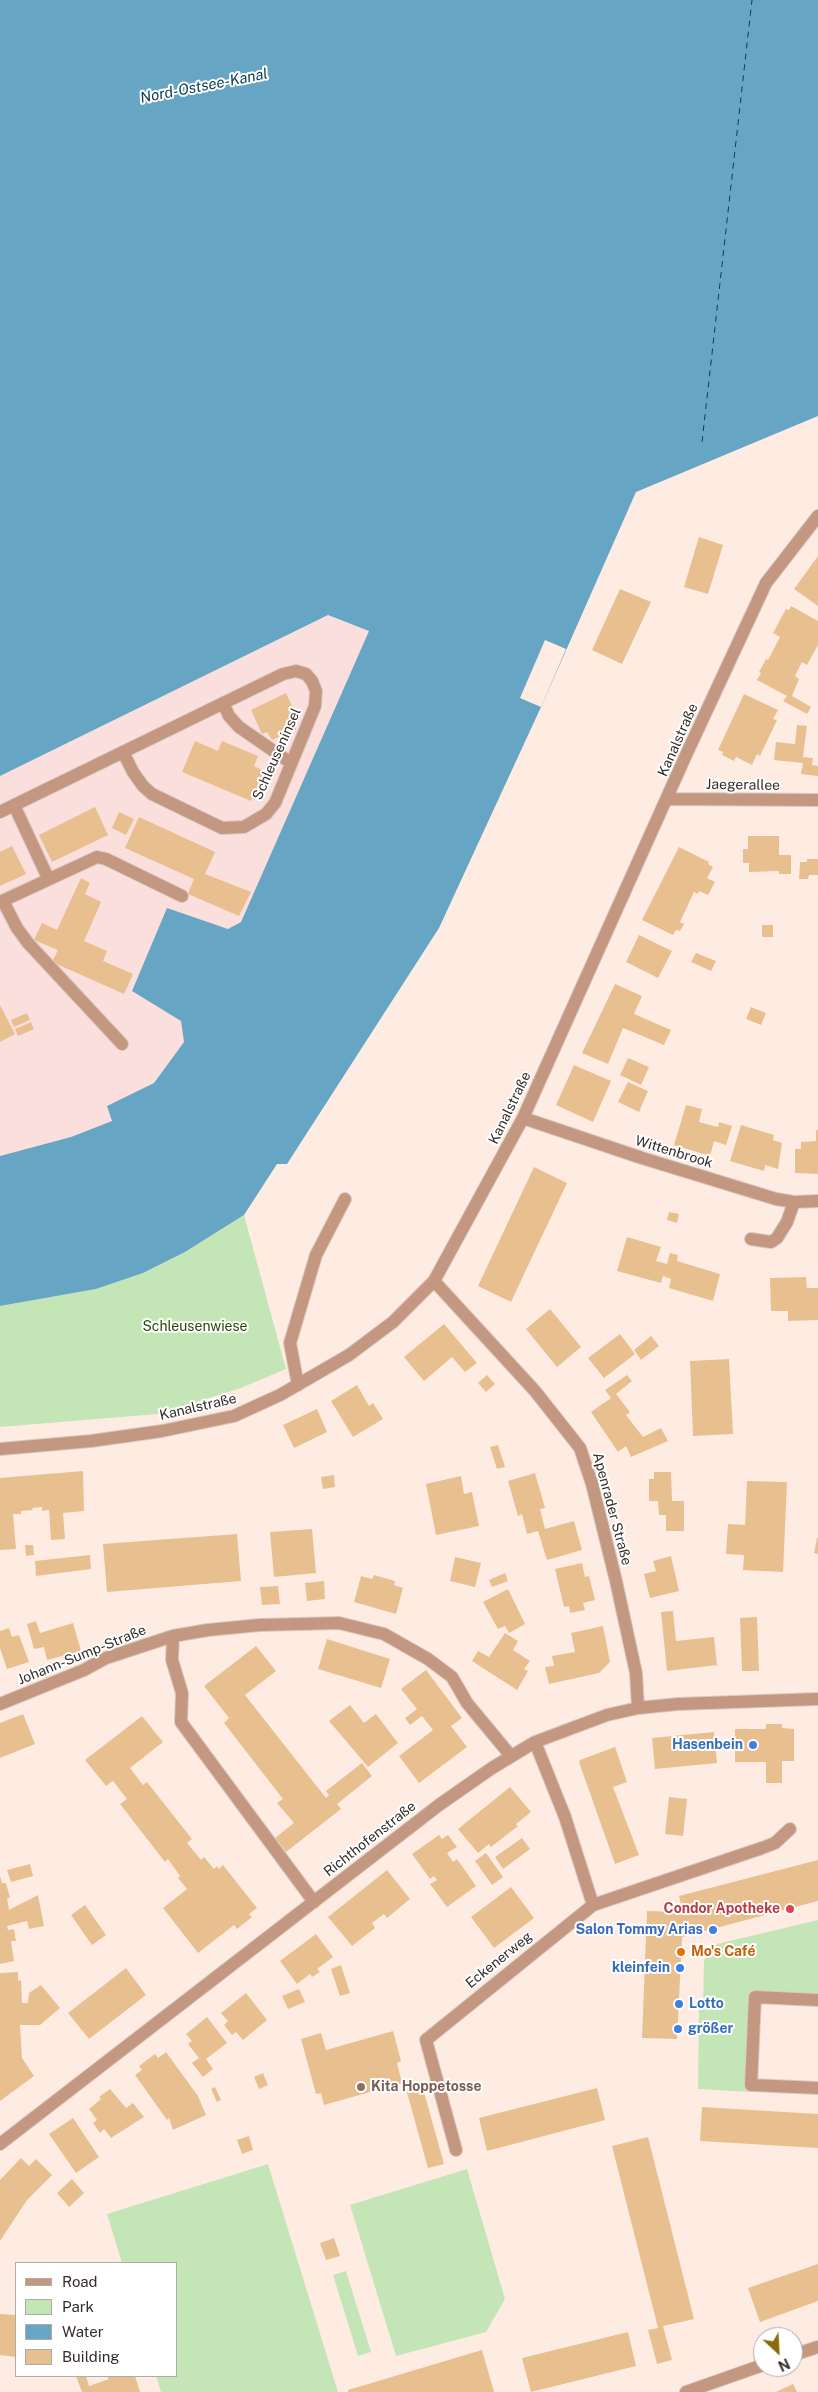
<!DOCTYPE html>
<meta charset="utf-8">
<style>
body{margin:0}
#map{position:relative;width:818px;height:2392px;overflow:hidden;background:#feece3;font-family:"Public Sans",sans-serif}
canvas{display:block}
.legend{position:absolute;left:15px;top:2262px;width:162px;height:115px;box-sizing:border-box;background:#fff;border:1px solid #aeaba9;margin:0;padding:6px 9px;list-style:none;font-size:15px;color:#342c28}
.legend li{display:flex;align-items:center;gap:10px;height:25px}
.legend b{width:25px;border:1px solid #aeaba9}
.north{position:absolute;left:753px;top:2327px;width:50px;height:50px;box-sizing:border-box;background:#fff;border:1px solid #aeaba9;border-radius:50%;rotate:155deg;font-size:14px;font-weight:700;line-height:20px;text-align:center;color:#342c28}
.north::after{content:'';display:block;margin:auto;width:18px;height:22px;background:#8a6b0b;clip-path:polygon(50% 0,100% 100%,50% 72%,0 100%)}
</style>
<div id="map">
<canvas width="818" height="2392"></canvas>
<ul class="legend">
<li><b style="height:6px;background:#c49781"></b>Road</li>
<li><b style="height:14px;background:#c4e6b6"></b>Park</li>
<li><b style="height:14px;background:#67a5c4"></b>Water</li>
<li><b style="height:14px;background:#e8c08f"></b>Building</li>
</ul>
<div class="north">N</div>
</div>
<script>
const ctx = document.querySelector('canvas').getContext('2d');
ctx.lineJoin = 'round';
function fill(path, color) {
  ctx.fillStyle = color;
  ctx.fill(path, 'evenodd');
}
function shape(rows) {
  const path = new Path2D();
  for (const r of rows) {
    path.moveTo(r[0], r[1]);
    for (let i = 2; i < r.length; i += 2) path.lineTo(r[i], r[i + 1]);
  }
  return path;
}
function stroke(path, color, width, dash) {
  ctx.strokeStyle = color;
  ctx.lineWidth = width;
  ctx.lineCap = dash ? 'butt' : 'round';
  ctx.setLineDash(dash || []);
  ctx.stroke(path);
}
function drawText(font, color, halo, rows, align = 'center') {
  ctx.font = font + ' "Public Sans",sans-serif';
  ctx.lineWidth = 4;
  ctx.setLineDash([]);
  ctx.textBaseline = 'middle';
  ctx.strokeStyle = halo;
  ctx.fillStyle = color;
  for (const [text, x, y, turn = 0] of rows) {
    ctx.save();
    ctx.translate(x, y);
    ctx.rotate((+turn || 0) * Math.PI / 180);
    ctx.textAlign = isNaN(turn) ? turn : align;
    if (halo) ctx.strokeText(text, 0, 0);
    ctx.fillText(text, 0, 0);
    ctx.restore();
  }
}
const industrial = shape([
 [328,615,369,631,241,923,229,929,167,909,132,991,181,1021,184,1042,154,1083,108,1106,112,1121,71,1137,0,1156,0,776]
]);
const green = shape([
 [244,1215,286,1369,241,1388,158,1414,0,1427,0,1306,96,1289,143,1273,185,1252],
 [818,1920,818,2000,755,1997,751,2092,698,2089,699,2007,703,2008,704,1960,717,1944],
 [268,2164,338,2392,161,2392,156,2376,176,2376,176,2263,122,2263,107,2214],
 [467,2169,505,2299,486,2332,396,2356,350,2205],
 [346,2271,371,2352,358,2356,333,2275]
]);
const water = shape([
 [0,0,818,0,818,416,636,492,541,707,439,928,287,1164,277,1164,244,1215,185,1252,143,1273,96,1289,0,1306,0,1156,71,1137,112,1121,107,1106,154,1083,184,1042,181,1021,132,991,167,908,228,929,241,922,369,631,328,615,0,776]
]);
const pier = shape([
 [545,640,566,649,541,707,520,698]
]);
const ferry = shape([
 [702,442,752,0]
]);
const building = shape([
 [699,537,723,545,708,594,684,587],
 [818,556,818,606,794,589],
 [620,589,651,602,622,664,592,650],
 [791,606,818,621,818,645,807,665,802,662,795,676,799,679,792,696,811,707,807,714,783,701,787,696,757,680,761,673,759,672,766,659,768,660,780,637,773,633,786,609,789,610],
 [286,693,297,717,291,720,296,729,272,740,267,732,262,734,251,710],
 [744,694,778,710,773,719,777,720,760,756,757,754,752,765,736,757,734,761,722,755,723,752,718,750],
 [797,725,807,726,803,757,813,758,812,765,818,766,818,776,801,774,803,763,774,760,776,742,795,744],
 [195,741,218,751,222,741,258,756,254,766,264,771,251,801,182,772],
 [95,807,108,835,52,862,39,835],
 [119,812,134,819,126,835,112,828],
 [139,817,215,852,205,874,251,892,239,916,188,894,194,879,125,848],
 [748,836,779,836,779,855,791,855,791,874,779,874,779,871,749,872,749,863,743,863,743,849,748,849],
 [12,846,26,874,0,886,0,852],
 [679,847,709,862,708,864,713,867,707,878,715,882,708,895,699,891,698,894,694,892,680,922,684,924,680,931,676,930,673,935,642,920],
 [807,859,818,859,818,875,809,875,808,879,799,879,800,862,807,862],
 [81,878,90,883,85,894,101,902,84,941,107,951,103,961,133,974,124,994,52,962,58,950,34,940,42,923,57,930],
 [762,925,773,925,773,937,762,937],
 [639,935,672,951,658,978,626,962],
 [696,953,716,961,711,971,691,962],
 [615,984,642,996,634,1014,671,1030,664,1045,623,1028,608,1064,582,1053],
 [0,1005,15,1034,0,1042],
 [751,1007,766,1013,761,1025,746,1019],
 [27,1013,30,1020,14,1027,11,1020],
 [31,1022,34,1029,18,1036,15,1029],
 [628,1058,649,1067,641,1085,620,1075],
 [574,1065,611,1081,593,1122,556,1105],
 [628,1082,648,1091,639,1112,618,1102],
 [686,1105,702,1109,699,1122,718,1127,719,1122,732,1126,726,1145,714,1141,710,1156,674,1145],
 [741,1125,774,1135,773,1140,782,1143,778,1169,765,1165,764,1171,730,1161],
 [816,1130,818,1130,818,1174,795,1173,795,1149,801,1149,801,1142,816,1141],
 [534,1167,567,1183,511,1302,478,1286],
 [669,1212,679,1214,677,1223,667,1220],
 [627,1237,661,1247,656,1261,667,1264,670,1253,678,1255,677,1261,720,1274,713,1301,669,1288,671,1279,663,1276,661,1283,617,1271],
 [806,1277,807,1288,818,1288,818,1320,788,1321,788,1311,771,1311,770,1278],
 [550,1309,581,1347,557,1367,526,1329],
 [444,1324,477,1363,465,1372,452,1357,424,1381,404,1357],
 [620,1334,635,1354,604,1378,588,1358],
 [651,1336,659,1346,641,1360,634,1350],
 [729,1359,733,1434,693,1436,690,1361],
 [487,1375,495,1384,486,1392,478,1383],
 [627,1375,632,1381,616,1394,630,1412,626,1415,643,1437,661,1428,668,1441,631,1457,626,1446,618,1452,591,1412,611,1398,605,1390],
 [357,1385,369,1406,373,1403,383,1419,353,1437,331,1401],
 [317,1409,327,1432,294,1448,283,1425],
 [498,1445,505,1467,497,1469,490,1447],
 [83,1471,84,1511,63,1513,65,1539,51,1540,49,1510,42,1511,42,1507,32,1508,33,1510,21,1511,21,1514,13,1514,16,1549,0,1550,0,1478],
 [654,1472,671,1472,672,1501,684,1501,684,1531,666,1531,666,1515,659,1515,658,1501,649,1501,649,1479,654,1479],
 [535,1473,545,1508,540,1509,545,1529,574,1521,582,1550,547,1560,538,1531,527,1534,522,1514,518,1516,508,1481],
 [334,1475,335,1487,323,1489,321,1477],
 [461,1476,464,1494,472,1492,479,1526,436,1535,426,1484],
 [747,1481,787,1482,783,1572,743,1570,744,1555,726,1554,728,1524,745,1525],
 [312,1529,316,1573,274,1577,270,1532],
 [237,1534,241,1581,107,1592,103,1544],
 [817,1538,818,1538,818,1554,814,1553],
 [25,1545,33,1545,34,1555,26,1556],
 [90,1555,91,1569,36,1576,35,1561],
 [671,1556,679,1591,650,1598,644,1574,656,1571,653,1561],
 [455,1557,481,1563,475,1587,450,1581],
 [582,1563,585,1577,589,1576,595,1600,583,1603,585,1610,570,1613,569,1606,564,1607,555,1569],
 [505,1573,508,1581,492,1587,489,1580],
 [374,1575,395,1581,394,1585,403,1588,396,1614,354,1602,361,1576,372,1579],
 [324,1581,325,1599,307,1601,305,1583],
 [278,1586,280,1604,262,1605,260,1587],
 [508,1589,525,1624,509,1633,505,1626,498,1629,483,1602],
 [673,1611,676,1641,714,1637,717,1665,667,1671,661,1612],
 [757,1617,759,1671,742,1671,740,1618],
 [36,1621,40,1633,73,1623,81,1651,47,1660,44,1647,34,1649,27,1624],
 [603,1626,610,1662,599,1673,549,1684,545,1667,554,1666,552,1656,575,1652,571,1633],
 [9,1628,12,1637,19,1635,29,1662,7,1669,0,1648,0,1631],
 [505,1633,518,1641,513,1650,530,1661,524,1669,528,1671,517,1690,472,1661,478,1651,489,1657],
 [327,1639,390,1659,381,1688,318,1669],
 [256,1646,276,1671,245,1695,326,1798,329,1795,326,1791,362,1763,372,1776,337,1804,341,1809,286,1852,275,1838,294,1823,277,1803,283,1799,224,1723,229,1718,204,1686],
 [426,1670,462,1718,451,1726,467,1747,419,1783,399,1756,433,1730,422,1716,410,1725,405,1718,417,1709,401,1689],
 [350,1705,364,1723,376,1714,398,1743,368,1767,329,1721],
 [23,1714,35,1744,0,1758,0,1723],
 [142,1716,163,1742,130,1768,143,1785,147,1782,192,1839,187,1843,201,1860,204,1857,214,1869,217,1866,219,1869,223,1865,257,1908,249,1914,252,1917,237,1929,234,1925,198,1953,163,1908,187,1889,178,1878,180,1876,168,1859,165,1862,120,1804,127,1799,113,1781,106,1786,85,1760],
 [766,1724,782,1724,782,1728,794,1729,794,1761,782,1761,782,1783,766,1783,766,1762,735,1762,735,1729,766,1729],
 [714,1732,717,1763,655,1769,652,1738],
 [615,1747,627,1782,613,1787,639,1855,615,1864,579,1762,580,1760],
 [510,1787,531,1812,516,1824,518,1826,491,1847,489,1844,478,1853,458,1829],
 [669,1797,687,1799,683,1836,665,1834],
 [439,1835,442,1839,448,1835,457,1847,447,1853,453,1862,457,1859,476,1886,447,1907,430,1884,437,1880,434,1876,430,1879,412,1854],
 [522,1838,530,1849,503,1869,495,1857],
 [486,1853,503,1877,492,1885,475,1861],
 [818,1860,818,1901,682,1937,677,2039,642,2038,647,1911,683,1912,679,1896],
 [30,1864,33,1876,11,1882,7,1870],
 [387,1870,410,1899,387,1918,384,1914,372,1923,375,1928,352,1946,328,1917],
 [0,1876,2,1883,6,1883,10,1898,7,1898,9,1910,38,1895,44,1926,29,1929,27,1921,7,1926,8,1930,14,1929,16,1941,11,1941,14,1961,0,1964],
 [511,1887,534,1918,494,1948,471,1917],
 [85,1905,106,1935,92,1945,71,1915],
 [316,1934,333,1957,317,1969,320,1972,312,1977,310,1974,297,1984,280,1961],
 [341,1965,350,1993,340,1996,331,1969],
 [126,1968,146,1995,89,2039,68,2013],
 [18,1972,18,1981,21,1980,22,2003,28,2003,29,1993,41,1985,60,2008,40,2025,20,2025,22,2058,34,2076,0,2101,0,1973],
 [299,1989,305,2002,288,2009,282,1996],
 [246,1993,267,2020,243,2040,236,2032,232,2035,224,2025,228,2021,221,2013],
 [207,2017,227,2043,206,2059,213,2069,203,2077,192,2063,199,2058,188,2044,192,2041,186,2034],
 [393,2031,401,2061,397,2063,402,2083,324,2105,321,2093,316,2094,301,2039,321,2033,326,2050],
 [166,2052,198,2096,206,2115,173,2130,169,2118,167,2120,135,2075,142,2070,139,2066,155,2054,158,2058],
 [263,2073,268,2085,259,2089,254,2077],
 [422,2085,444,2164,428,2168,406,2089],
 [215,2087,221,2100,217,2102,211,2089],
 [597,2088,605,2120,487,2151,479,2118],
 [110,2089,126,2108,133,2103,144,2117,111,2138,104,2129,100,2133,93,2123,97,2120,89,2109,101,2099,99,2097],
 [702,2107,818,2114,818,2148,700,2141],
 [73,2118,99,2157,76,2173,49,2134],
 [249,2136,253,2150,242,2154,237,2140],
 [648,2137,694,2319,663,2326,672,2360,657,2364,648,2330,658,2328,612,2146],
 [21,2158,29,2166,36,2159,52,2175,27,2200,0,2241,0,2180],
 [72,2179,84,2193,69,2207,57,2193],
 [334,2238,340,2256,326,2260,320,2243],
 [818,2264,818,2301,760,2322,748,2288],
 [0,2314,16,2315,16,2357,0,2355],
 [628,2332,636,2366,531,2392,522,2358],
 [482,2350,494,2392,348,2392,348,2390],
 [76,2376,86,2376,89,2386,109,2379,107,2376,135,2376,140,2392,82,2392],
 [793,2384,797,2392,776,2392]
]);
const minor = shape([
 [223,703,229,716,239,727,291,763],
 [668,799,818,800],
 [14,805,48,878],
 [0,812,283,674,296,671,306,674,312,681,316,691,315,706,275,803,266,814,244,827,222,828,152,794,143,786,133,772,123,752],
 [3,901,17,928,28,943,122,1044],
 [0,902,97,857,106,859,182,896],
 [523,1118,642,1158,776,1199,794,1202,818,1201],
 [751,1239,771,1242,777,1238,787,1222,794,1202],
 [434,1281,535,1391,580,1448,592,1484,616,1581,636,1673,638,1708],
 [298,1385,290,1343,316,1255,345,1199],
 [0,1449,91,1441,162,1431,234,1416,280,1395,349,1355,393,1322,434,1281,523,1118,686,755,766,583,818,516],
 [173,1636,172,1660,182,1693,181,1722,314,1902],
 [0,1704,84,1670,106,1658,173,1636,208,1630,260,1625,339,1623,384,1634,428,1659,452,1677,467,1703,511,1756],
 [535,1742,565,1817,593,1905],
 [818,2000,755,1997,751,2085,818,2088],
 [0,2144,439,1805,492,1768,535,1742,607,1715,638,1708,678,1704,818,1699],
 [456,2150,426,2040,593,1905,762,1848,775,1843,790,1829],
 [793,2355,818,2347],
 [686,2392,763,2365]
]);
const markers = [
 [753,1745,5,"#3f7fe0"],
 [790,1909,5,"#e0444e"],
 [713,1930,5,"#3f7fe0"],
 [681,1952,5,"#e8710a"],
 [680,1968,5,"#3f7fe0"],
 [679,2004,5,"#3f7fe0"],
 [678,2029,5,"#3f7fe0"],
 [361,2087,5,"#8d6e63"]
];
const streetNames = [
 ["Kanalstraße",678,740,-66],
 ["Schleuseninsel",277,754,-66],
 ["Jaegerallee",743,785,1],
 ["Kanalstraße",510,1108,-64],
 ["Wittenbrook",674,1152,17],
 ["Kanalstraße",198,1407,-13],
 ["Apenrader Straße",612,1509,75],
 ["Johann-Sump-Straße",82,1655,-22],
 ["Richthofenstraße",370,1839,-38],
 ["Eckenerweg",499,1960,-39]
];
const parkNames = [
 ["Schleusenwiese",195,1327]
];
const shopNames = [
 ["Hasenbein",743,1745],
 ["Salon Tommy Arias",703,1930],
 ["kleinfein",670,1968],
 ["Lotto",689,2004,"left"],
 ["größer",688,2029,"left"]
];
const healthNames = [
 ["Condor Apotheke",780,1909]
];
const foodNames = [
 ["Mo's Café",691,1952]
];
const educationNames = [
 ["Kita Hoppetosse",371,2087]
];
const waterNames = [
 ["Nord-Ostsee-Kanal",204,86,-11]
];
fill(industrial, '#fadfdd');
fill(green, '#c4e6b6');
fill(water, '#67a5c4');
fill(pier, '#feece3');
stroke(ferry, '#0a4056', 1, [6, 5]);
fill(building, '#e8c08f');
stroke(minor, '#dac9c1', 14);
stroke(minor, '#c49781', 12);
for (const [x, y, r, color] of markers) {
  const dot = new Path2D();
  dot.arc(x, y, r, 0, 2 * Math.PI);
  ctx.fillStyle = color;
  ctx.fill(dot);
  stroke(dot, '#fff', 2);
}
drawText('14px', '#342c28', '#fff', streetNames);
drawText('14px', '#204b02', '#fff', parkNames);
drawText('bold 14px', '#366cbe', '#fff', shopNames, 'right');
drawText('bold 14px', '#be3a42', '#fff', healthNames, 'right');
drawText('bold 14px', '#c56008', '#fff', foodNames, 'left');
drawText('bold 14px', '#785e54', '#fff', educationNames, 'left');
drawText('italic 15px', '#0a4056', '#fff', waterNames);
</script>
